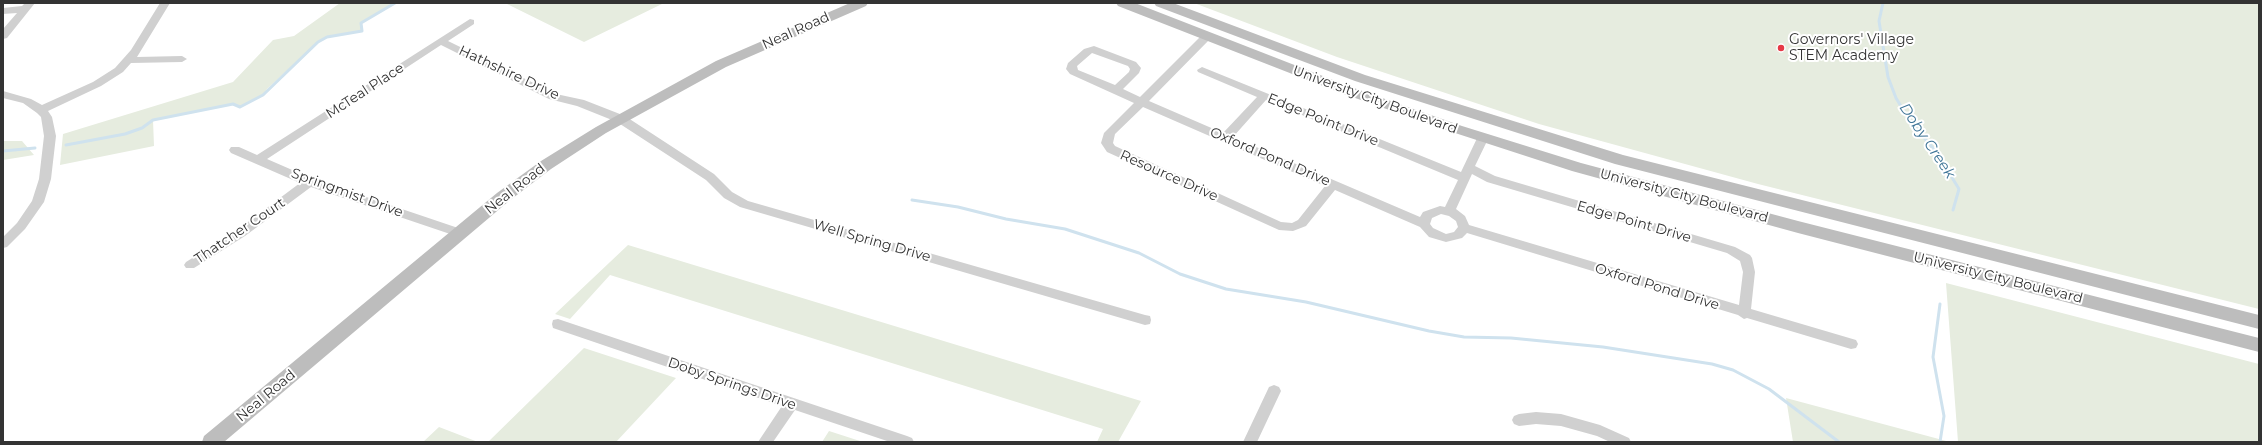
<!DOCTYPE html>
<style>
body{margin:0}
#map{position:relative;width:2262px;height:445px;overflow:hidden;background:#fff;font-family:Montserrat,sans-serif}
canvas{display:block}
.frame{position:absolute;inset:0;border:4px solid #333;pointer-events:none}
</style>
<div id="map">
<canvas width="2262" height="445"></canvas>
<div class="frame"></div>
</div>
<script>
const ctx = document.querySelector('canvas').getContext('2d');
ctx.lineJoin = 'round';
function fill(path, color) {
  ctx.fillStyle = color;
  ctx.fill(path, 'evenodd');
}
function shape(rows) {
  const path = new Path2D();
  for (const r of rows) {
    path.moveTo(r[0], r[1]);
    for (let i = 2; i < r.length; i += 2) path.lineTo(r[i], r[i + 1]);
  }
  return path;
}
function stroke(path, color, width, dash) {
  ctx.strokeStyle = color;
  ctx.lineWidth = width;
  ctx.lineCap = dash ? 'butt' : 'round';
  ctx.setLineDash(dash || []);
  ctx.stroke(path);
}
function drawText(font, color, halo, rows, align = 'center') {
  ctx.font = font + ' Montserrat,sans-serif';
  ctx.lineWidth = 4;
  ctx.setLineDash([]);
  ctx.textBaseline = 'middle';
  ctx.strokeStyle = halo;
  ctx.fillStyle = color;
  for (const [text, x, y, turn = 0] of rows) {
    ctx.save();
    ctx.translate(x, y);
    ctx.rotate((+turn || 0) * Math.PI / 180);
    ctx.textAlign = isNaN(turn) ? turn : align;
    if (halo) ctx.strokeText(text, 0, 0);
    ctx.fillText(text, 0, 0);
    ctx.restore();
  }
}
const green = shape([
 [340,3,395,3,361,23,362,31,327,37,318,42,267,89,263,95,240,107,233,104,153,120,154,146,60,165,63,134,233,82,273,40,294,36],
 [505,3,664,3,584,42],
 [1194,3,2259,3,2259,309,1758,184,1539,124,1337,57],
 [3,141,22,141,34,155,3,160],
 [628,245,1141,401,1118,442,1097,442,1103,429,610,275,570,319,555,314],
 [1946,283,2259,364,2259,442,1958,442],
 [584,348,676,378,616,442,488,442],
 [1786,398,1950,442,1793,442],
 [439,427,478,442,423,442],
 [829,431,863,442,822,442]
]);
const stream = shape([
 [1883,3,1879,21,1888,77,1896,98,1910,121,1937,153,1959,189,1953,210],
 [66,145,125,134,142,128,153,120,233,104,240,107,263,95,318,42,327,37,362,31,361,23,395,3],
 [3,151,35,148],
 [912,200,958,207,1006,219,1065,229,1139,253,1180,274,1226,289,1306,302,1429,331,1464,337,1511,338,1603,347,1712,364,1733,370,1769,389,1839,442],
 [1940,304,1933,357,1944,416,1940,442]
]);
const street = shape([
 [25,3,35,3,7,38,3,39,3,29,17,13,3,14,3,8,22,6,25,3],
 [160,3,170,3,137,57,182,56,187,59,182,62,131,63,123,72,101,86,48,111,52,117,56,136,51,179,44,202,25,229,7,247,3,248,3,237,17,223,32,201,39,179,44,136,41,117,37,113,23,103,3,98,3,91,31,99,42,105,93,82,115,68,131,50,160,3],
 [470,19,474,20,474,24,448,41,556,94,584,100,625,116,714,174,732,192,748,201,1145,315,1150,316,1151,320,1150,324,1145,325,740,207,724,198,706,180,617,122,577,106,549,99,441,45,267,159,313,179,464,230,466,233,464,236,456,236,311,187,245,236,194,268,186,268,184,265,186,262,237,230,300,183,231,153,229,150,231,147,239,147,257,155,470,19],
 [1206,34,1210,35,1211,37,1210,39,1149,101,1223,133,1257,97,1198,72,1197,70,1202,67,1461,172,1479,134,1487,134,1489,137,1475,166,1495,176,1735,247,1750,255,1752,258,1755,272,1751,309,1856,340,1858,344,1856,348,1851,349,1747,318,1744,319,1738,315,1467,233,1462,238,1446,242,1429,237,1420,227,1335,190,1306,226,1293,231,1279,230,1107,152,1101,143,1104,133,1134,103,1070,74,1066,69,1068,63,1084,49,1094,46,1136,62,1141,68,1139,73,1123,89,1140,97,1202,35,1206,34],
 [1092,53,1128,66,1130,69,1129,72,1115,85,1078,70,1077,66,1092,53],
 [1266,100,1458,180,1445,207,1440,206,1423,212,1420,217,1233,137,1266,100],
 [1143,107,1221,141,1325,186,1298,220,1292,223,1281,222,1115,146,1113,143,1115,134,1143,107],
 [1472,174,1487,182,1727,253,1740,261,1743,272,1739,305,1469,225,1465,216,1456,209,1472,174],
 [1441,214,1449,216,1456,221,1458,227,1454,232,1446,234,1433,228,1430,224,1432,218,1441,214],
 [558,319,907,436,912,438,914,442,890,442,795,410,773,442,758,442,782,406,553,328,552,324,553,320,558,319],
 [1274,385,1279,387,1281,391,1257,442,1243,442,1269,387,1274,385],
 [1536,412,1561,414,1600,425,1629,438,1631,442,1610,442,1597,436,1561,426,1536,424,1519,426,1514,424,1512,420,1514,416,1519,414,1536,412]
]);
const secondary = shape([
 [850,3,868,3,866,6,726,67,606,133,551,169,509,201,224,442,202,442,204,436,497,193,541,161,596,127,716,61,850,3],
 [1116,3,1135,3,1351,87,1462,126,1581,163,1798,221,2259,338,2259,352,1798,233,1572,171,1452,132,1341,93,1118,6,1116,3],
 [1154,3,1173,3,1365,75,1623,155,2259,315,2259,329,1615,164,1355,81,1156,6,1154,3]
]);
const markers = [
 [1781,48,4,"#e63946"]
];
const streetNames = [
 ["Neal Road",796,31,-24],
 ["Hathshire Drive",509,73,25],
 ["McTeal Place",365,91,-33],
 ["University City Boulevard",1375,100,20],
 ["Edge Point Drive",1323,120,22],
 ["Oxford Pond Drive",1270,157,23],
 ["Resource Drive",1169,176,24],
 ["Neal Road",515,189,-38],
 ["Springmist Drive",347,193,20],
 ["University City Boulevard",1684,196,15],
 ["Edge Point Drive",1634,222,16],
 ["Thatcher Court",240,231,-34],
 ["Well Spring Drive",872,241,16],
 ["University City Boulevard",1998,278,14],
 ["Oxford Pond Drive",1657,287,17],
 ["Doby Springs Drive",732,384,19],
 ["Neal Road",266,396,-40]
];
const poiNames = [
 ["Governors' Village",1789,40],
 ["STEM Academy",1789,56]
];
const waterNames = [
 ["Doby Creek",1927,141,56]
];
fill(green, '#e6ecdf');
stroke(stream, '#cfe2ee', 3);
fill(street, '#d0d0d0');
fill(secondary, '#bdbdbd');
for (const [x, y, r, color] of markers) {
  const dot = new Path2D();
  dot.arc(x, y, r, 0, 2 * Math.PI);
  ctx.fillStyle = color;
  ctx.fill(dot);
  stroke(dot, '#fff', 1.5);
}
drawText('14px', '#333', '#fff', streetNames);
drawText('14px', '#333', '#fff', poiNames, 'left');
drawText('italic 15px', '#3f7597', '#fff', waterNames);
</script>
